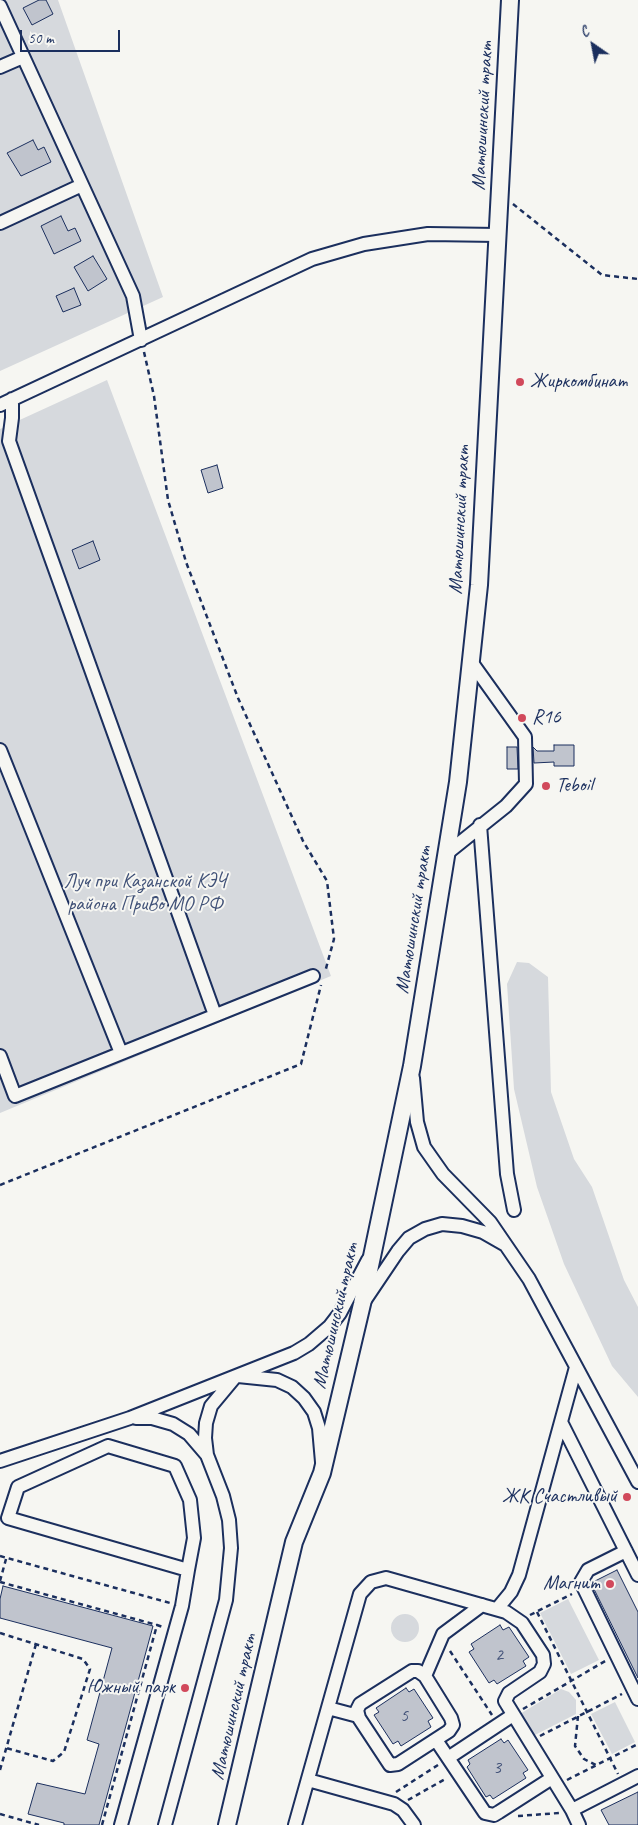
<!DOCTYPE html>
<meta charset="utf-8">
<style>
body{margin:0}
#map{position:relative;width:638px;height:1825px;overflow:hidden;background:#f6f6f2;font-family:Caveat,sans-serif}
canvas{display:block}
.north{position:absolute;left:568px;top:20px;width:50px;height:50px;-webkit-text-stroke:4px #f6f6f2;paint-order:stroke;rotate:327deg;font-size:14px;font-weight:700;line-height:20px;text-align:center;color:#1b2f5e}
.north::after{content:'';display:block;margin:auto;width:18px;height:22px;background:#1b2f5e;clip-path:polygon(50% 0,100% 100%,50% 72%,0 100%)}
.scale{position:absolute;left:20px;top:30px;width:100px;height:22px;box-sizing:border-box;border:2px solid #1b2f5e;border-top:0;padding-left:6px;font-size:15px;line-height:18px;white-space:nowrap;color:#1b2f5e;-webkit-text-stroke:4px #f6f6f2;paint-order:stroke}
</style>
<div id="map">
<canvas width="638" height="1825"></canvas>
<div class="north">С</div>
<div class="scale">50 m</div>
</div>
<script>
const ctx = document.querySelector('canvas').getContext('2d');
ctx.lineJoin = 'round';
function fill(path, color) {
  ctx.fillStyle = color;
  ctx.fill(path, 'evenodd');
}
function shape(rows) {
  const path = new Path2D();
  for (const r of rows) {
    if (r.length === 3) {
      path.moveTo(r[0] + r[2], r[1]);
      path.arc(r[0], r[1], r[2], 0, 2 * Math.PI);
      continue;
    }
    path.moveTo(r[0], r[1]);
    for (let i = 2; i < r.length; i += 2) path.lineTo(r[i], r[i + 1]);
  }
  return path;
}
function stroke(path, color, width, dash) {
  ctx.strokeStyle = color;
  ctx.lineWidth = width;
  ctx.lineCap = dash ? 'butt' : 'round';
  ctx.setLineDash(dash || []);
  ctx.stroke(path);
}
function drawText(font, color, halo, rows, align = 'center') {
  ctx.font = font + ' Caveat,sans-serif';
  ctx.lineWidth = 4;
  ctx.setLineDash([]);
  ctx.textBaseline = 'middle';
  ctx.strokeStyle = halo;
  ctx.fillStyle = color;
  for (const [text, x, y, turn = 0] of rows) {
    ctx.save();
    ctx.translate(x, y);
    ctx.rotate((+turn || 0) * Math.PI / 180);
    ctx.textAlign = isNaN(turn) ? turn : align;
    if (halo) ctx.strokeText(text, 0, 0);
    ctx.fillText(text, 0, 0);
    ctx.restore();
  }
}
const green = shape([
 [0,0,58,0,163,297,0,371],
 [107,380,331,976,0,1113,0,429],
 [517,962,529,963,548,977,551,1092,574,1159,592,1187,624,1280,638,1307,638,1397,612,1366,564,1264,537,1187,514,1089,507,984],
 [568,1599,599,1660,571,1674,540,1613],
 [405,1628,14],
 [561,1689,569,1692,576,1700,576,1714,533,1736,520,1714],
 [615,1702,635,1742,612,1754,591,1714]
]);
const building = shape([
 [39,0,46,0,53,14,32,25,23,8,39,0],
 [33,140,38,150,44,147,51,162,21,176,7,153,33,140],
 [61,216,68,231,75,228,81,241,54,254,41,226,61,216],
 [93,256,107,279,88,291,74,267,93,256],
 [74,288,81,305,63,312,56,296,74,288],
 [217,465,223,488,208,493,201,470,217,465],
 [93,541,100,560,79,569,72,550,93,541],
 [554,745,574,745,574,766,554,766,554,762,534,763,533,747,537,751,554,751,554,745],
 [507,747,517,747,518,769,507,769,507,747],
 [617,1570,638,1612,638,1678,591,1583,617,1570],
 [3,1586,153,1626,99,1825,64,1825,64,1823,28,1814,37,1783,85,1794,99,1744,87,1740,112,1648,0,1618,0,1599,3,1586],
 [500,1625,503,1630,509,1627,529,1657,523,1661,526,1666,497,1684,494,1680,489,1683,469,1652,474,1649,471,1644,500,1625],
 [406,1688,409,1692,414,1689,433,1718,428,1721,431,1727,401,1746,398,1741,393,1744,374,1715,379,1712,376,1708,406,1688],
 [501,1739,504,1743,508,1740,528,1770,523,1773,526,1778,493,1799,490,1795,486,1797,467,1767,470,1764,468,1760,501,1739],
 [638,1792,638,1825,609,1825,601,1810,638,1792]
]);
const path = shape([
 [513,204,602,275,638,279],
 [144,352,154,396,168,500,186,562,238,698,303,841,327,881,334,939,325,972],
 [0,1185,301,1064,321,985],
 [0,1556,170,1603],
 [0,1581,6,1559],
 [0,1582,157,1625],
 [537,1612,618,1774],
 [530,1615,572,1594],
 [0,1633,83,1659,90,1669,64,1752,53,1761,6,1748],
 [450,1651,492,1715],
 [523,1709,607,1660],
 [578,1716,575,1746,584,1759,596,1765],
 [540,1736,622,1694],
 [0,1770,36,1644],
 [567,1780,638,1744],
 [396,1792,438,1765],
 [408,1800,447,1778],
 [0,1814,39,1825],
 [518,1816,559,1813],
 [102,1825,157,1625,163,1627]
]);
const minor = shape([
 [0,6,133,296,141,340],
 [0,67,23,57],
 [0,223,82,185],
 [12,399,12,418,9,441,215,1015],
 [0,405,312,259,364,244,428,234,498,235],
 [0,750,121,1053],
 [480,825,507,1174,514,1210],
 [446,854,506,806,526,784,525,737,472,663],
 [0,1056,15,1096,313,976],
 [413,1078,417,1122,424,1147,443,1174,490,1222,529,1279,638,1482],
 [365,1300,398,1251,409,1238,425,1229,442,1224,462,1226,483,1232,504,1244],
 [238,1376,277,1380,292,1387,304,1398,314,1412,319,1428,322,1462],
 [136,1418,152,1418,173,1424,189,1434,207,1455],
 [561,1422,638,1575],
 [108,1446,175,1466,190,1500,194,1538,188,1570,8,1518,18,1487,108,1446],
 [0,1461,130,1418,294,1353,309,1344,330,1326,340,1313,368,1260],
 [626,1551,588,1570,581,1582,638,1699],
 [497,1609,511,1592,519,1575,576,1367],
 [412,1671,418,1671,425,1676,451,1718,453,1725,449,1731,398,1764,390,1765,359,1718,357,1710,360,1704,412,1671],
 [425,1676,443,1634,482,1605],
 [328,1708,358,1716],
 [436,1740,485,1813,494,1815,499,1812,552,1778],
 [448,1758,513,1715],
 [308,1780,394,1804,403,1810,414,1825],
 [572,1810,638,1776],
 [121,1825,182,1606,188,1570],
 [165,1825,226,1600,231,1548,229,1520,223,1496,207,1455,205,1438,206,1423,211,1406,236,1376],
 [295,1825,360,1594,371,1582,386,1578,506,1612,522,1623,543,1655,544,1664,540,1672,509,1693,505,1701,572,1810,579,1825]
]);
const major = shape([
 [227,1825,294,1542,322,1473,362,1304,412,1066,458,782,479,585,510,0]
]);
const markers = [
 [520,382,5,"#d1495b"],
 [522,718,5,"#d1495b"],
 [546,786,5,"#d1495b"],
 [627,1497,5,"#d1495b"],
 [610,1584,5,"#d1495b"],
 [185,1688,5,"#d1495b"]
];
const numberNames = [
 ["2",499,1655],
 ["5",404,1716],
 ["3",497,1768]
];
const streetNames = [
 ["Матюшинский тракт",483,116,-87],
 ["Матюшинский тракт",460,520,-87],
 ["Матюшинский тракт",414,920,-81],
 ["Матюшинский тракт",336,1316,-77],
 ["Матюшинский тракт",234,1707,-77]
];
const poiNames = [
 ["Жиркомбинат",530,382],
 ["R16",532,718],
 ["Teboil",556,786],
 ["ЖК Счастливый",617,1497,"right"],
 ["Магнит",600,1584,"right"],
 ["Южный парк",175,1688,"right"]
];
const parkNames = [
 ["Луч при Казанской КЭЧ",145,882],
 ["района ПриВо МО РФ",145,905]
];
fill(green, '#d6d9dd');
fill(building, '#c0c4cd');
stroke(building, '#1b2f5e', 1);
stroke(minor, '#1b2f5e', 16);
stroke(major, '#1b2f5e', 20);
stroke(path, '#1b2f5e', 2.5, [5, 4]);
stroke(minor, '#f6f6f2', 12);
stroke(major, '#f6f6f2', 16);
for (const [x, y, r, color] of markers) {
  const dot = new Path2D();
  dot.arc(x, y, r, 0, 2 * Math.PI);
  ctx.fillStyle = color;
  ctx.fill(dot);
  stroke(dot, '#f6f6f2', 2);
}
drawText('18px', '#44547a', null, numberNames);
drawText('20px', '#1b2f5e', '#f6f6f2', streetNames);
drawText('20px', '#1b2f5e', '#f6f6f2', poiNames, 'left');
drawText('20px', '#405177', '#f6f6f2', parkNames);
</script>
